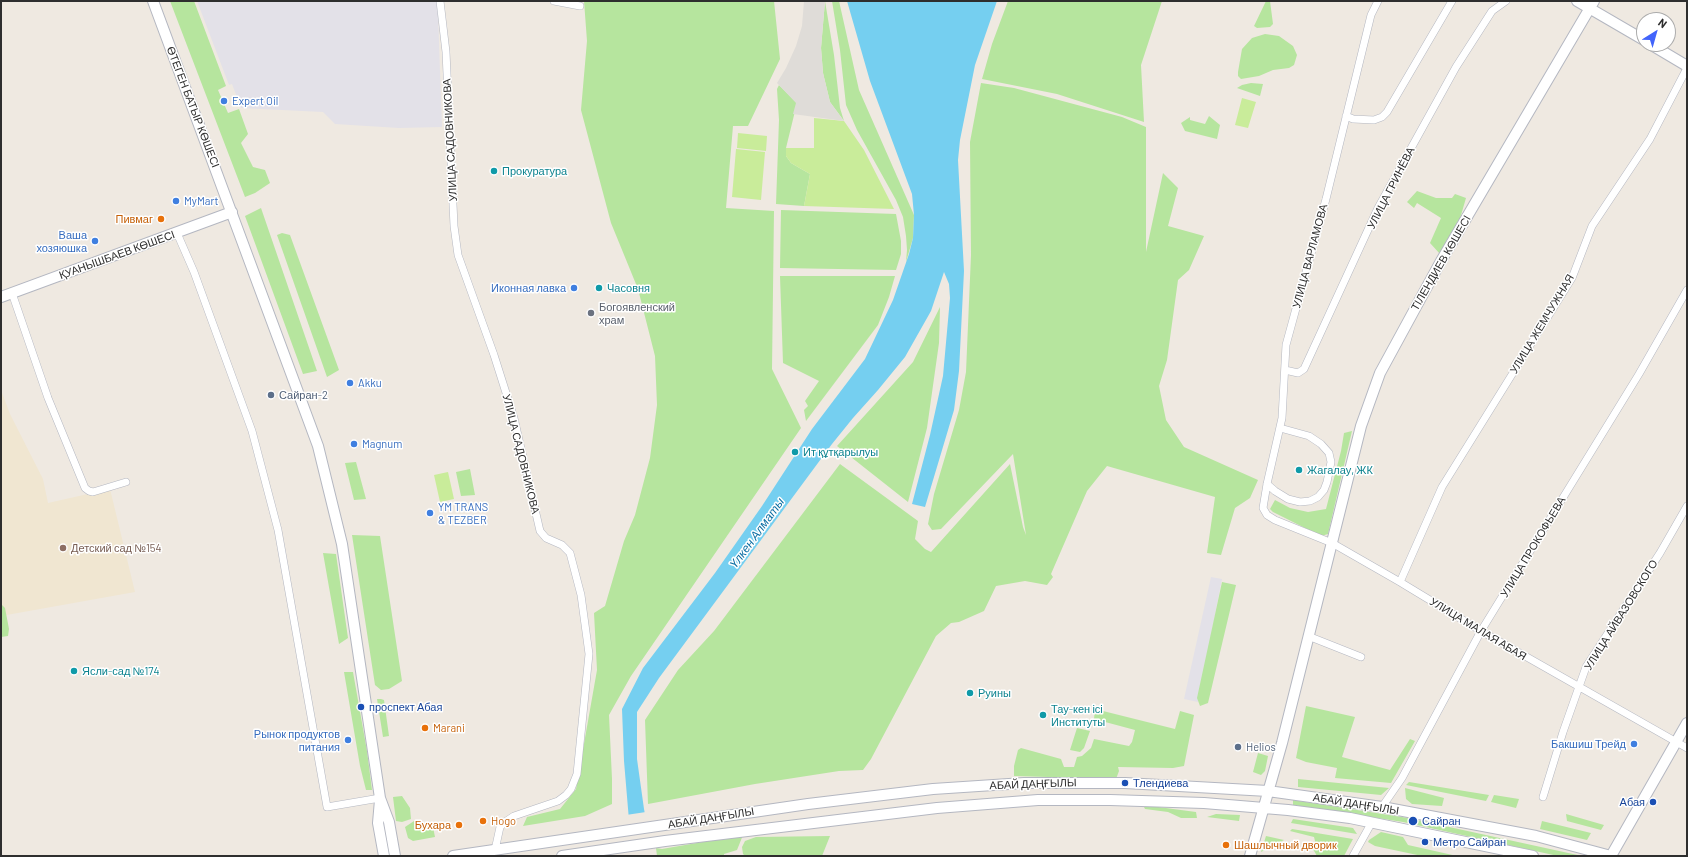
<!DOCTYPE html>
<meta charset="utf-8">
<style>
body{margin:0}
#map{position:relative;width:1688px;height:857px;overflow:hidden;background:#efe9e1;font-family:Barlow,sans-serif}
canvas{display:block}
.frame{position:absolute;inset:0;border:2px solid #2e2e2e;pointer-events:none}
.north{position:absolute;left:1636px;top:12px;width:40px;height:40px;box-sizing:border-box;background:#fff;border:1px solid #ababab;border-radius:50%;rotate:37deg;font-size:11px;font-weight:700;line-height:16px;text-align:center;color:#2e2e2e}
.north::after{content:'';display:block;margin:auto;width:14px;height:18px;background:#4264fb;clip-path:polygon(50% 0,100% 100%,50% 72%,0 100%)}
</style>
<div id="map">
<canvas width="1688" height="857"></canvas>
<div class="frame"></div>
<div class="north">N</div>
</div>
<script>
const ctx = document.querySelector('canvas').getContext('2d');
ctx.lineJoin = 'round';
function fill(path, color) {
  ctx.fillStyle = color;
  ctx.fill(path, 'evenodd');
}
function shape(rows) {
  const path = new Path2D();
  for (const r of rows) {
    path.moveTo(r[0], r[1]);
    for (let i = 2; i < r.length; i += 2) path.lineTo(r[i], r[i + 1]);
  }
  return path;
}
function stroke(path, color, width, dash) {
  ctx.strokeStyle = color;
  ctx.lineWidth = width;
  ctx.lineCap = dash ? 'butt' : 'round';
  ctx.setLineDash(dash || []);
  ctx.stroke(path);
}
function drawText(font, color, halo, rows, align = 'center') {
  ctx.font = font + ' Barlow,sans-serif';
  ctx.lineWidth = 3;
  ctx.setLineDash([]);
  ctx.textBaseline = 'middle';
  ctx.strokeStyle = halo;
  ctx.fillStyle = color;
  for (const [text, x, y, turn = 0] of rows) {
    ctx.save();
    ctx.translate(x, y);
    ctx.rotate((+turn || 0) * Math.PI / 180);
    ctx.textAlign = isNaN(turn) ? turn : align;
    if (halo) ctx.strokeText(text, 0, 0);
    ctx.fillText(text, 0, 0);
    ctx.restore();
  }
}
const industrial = shape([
 [197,1,437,1,438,14,442,127,399,128,335,124,323,112,241,108,232,84,229,85],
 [1211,577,1222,579,1198,702,1184,699]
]);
const education = shape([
 [1,390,10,414,43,479,48,503,110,489,135,592,1,616]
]);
const green = shape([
 [170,1,194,1,226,86,218,90,228,113,239,109,248,134,241,143,253,167,265,170,270,183,255,193,245,197],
 [584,1,774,1,780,59,748,126,733,126,726,208,774,211,772,369,801,428,631,676,609,715,612,779,612,804,585,816,523,826,527,817,560,809,576,789,597,670,594,613,605,606,624,541,635,515,650,458,657,405,655,356,638,289,611,223,581,110,587,41],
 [825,1,834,55,840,108,844,121,830,102,823,73,821,48],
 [832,1,839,1,859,90,914,215,913,238,906,262,907,250,906,236,903,217,896,200,857,130,846,105,840,50],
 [1008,1,1162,1,1141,65,1144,122,1057,94,982,79,992,44],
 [1266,1,1270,1,1273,24,1270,27,1257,28,1254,26],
 [1265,34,1279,36,1293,46,1297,55,1294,65,1289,68,1273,70,1259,76,1241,79,1238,76,1238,72,1242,49,1252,38],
 [981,83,1014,88,1122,117,1146,127,1146,252,1163,173,1178,188,1168,226,1204,236,1189,270,1178,280,1167,360,1159,386,1166,420,1184,447,1258,480,1250,498,1235,508,1221,555,1207,553,1215,497,1107,466,1087,491,1051,574,1053,577,1047,585,1025,581,996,586,984,611,959,622,951,623,936,636,871,759,863,770,839,771,755,784,648,804,645,720,678,670,714,631,840,464,918,521,915,539,925,549,931,552,1010,464,1023,527,1026,535,1013,454,941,529,932,530,928,524,934,494,959,410,966,372,971,255,970,142],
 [1251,83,1263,84,1260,96,1237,88,1242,85],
 [779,85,797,103,786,148,786,156,791,163,810,174,804,206,776,204,779,120,777,89],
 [1209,116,1220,125,1217,139,1185,131,1181,123,1190,117,1190,120,1205,124],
 [1417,191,1436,198,1452,198,1455,194,1466,198,1457,229,1440,254,1430,243,1441,218,1417,203,1414,208,1407,202],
 [261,208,317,371,303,374,245,216],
 [781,210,896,214,901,241,901,254,896,270,780,268],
 [282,233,290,235,339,370,327,377,277,235],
 [780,276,895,276,889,297,878,325,806,421,804,410,808,406,805,401,819,381,783,363],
 [940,307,939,343,927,428,908,502,837,446,913,362],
 [1352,431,1328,534,1321,536,1273,512,1270,509,1275,500,1290,508,1308,512,1326,509,1341,451,1344,433],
 [356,462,366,499,354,500,345,463],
 [470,469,475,495,461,496,456,472],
 [352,535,380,536,402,681,389,689,381,690,375,685],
 [323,553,336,554,348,638,339,644],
 [1222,582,1236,585,1208,703,1200,706,1197,698],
 [1,604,5,608,9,629,8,636,1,637],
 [344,672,353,672,367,751,372,790,366,790,360,766],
 [377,699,381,699,384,700,389,736,383,737],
 [1306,706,1355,717,1342,757,1390,770,1410,739,1415,741,1391,783,1335,778,1337,768,1306,762,1296,758],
 [1095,709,1175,729,1180,711,1194,715,1184,766,1173,768,1118,767,1119,771,1116,779,1014,776,1014,766,1018,750,1021,748,1061,759,1064,767,1074,767,1077,757,1082,756,1091,748,1094,739,1129,746,1132,742,1135,730,1094,719],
 [1077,728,1090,731,1084,748,1080,752,1070,750],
 [1258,753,1268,756,1265,771,1261,775,1253,772],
 [1298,779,1389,788,1381,795,1298,787],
 [1409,782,1489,795,1486,801,1406,785],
 [1405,788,1444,798,1442,806,1412,804,1406,799],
 [1494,795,1519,799,1516,808,1491,802],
 [402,796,410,808,411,819,402,822,396,821,393,797],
 [1293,800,1408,818,1582,856,1558,856,1403,822,1293,805],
 [1143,805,1196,812,1197,818,1181,818,1168,812,1145,809],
 [1216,814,1240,815,1239,821,1207,817],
 [1566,814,1604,825,1601,830,1567,821],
 [1293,819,1353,828,1357,834,1291,823],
 [414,821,425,823,433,827,435,837,413,841,408,838,405,827],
 [1542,821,1546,822,1591,833,1587,840,1540,829],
 [1292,829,1353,839,1344,856,1317,856,1313,849,1315,841,1314,837,1290,831],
 [1381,832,1403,837,1408,845,1457,856,1422,856,1375,846,1368,842,1369,840],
 [743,835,737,850,724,854,724,856,657,856,656,848,662,849],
 [830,836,822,856,745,856,743,854,742,847,745,841,756,837],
 [1266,836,1284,840,1261,852]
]);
const pitch = shape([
 [1242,98,1256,102,1248,128,1235,125],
 [814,118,844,121,864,150,894,209,804,206,810,174,791,163,786,156,786,148,814,148],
 [738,133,767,136,766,151,737,148],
 [736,149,765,152,761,200,732,197],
 [448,472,454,499,440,502,434,475]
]);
const plaza = shape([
 [804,1,825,1,821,48,823,73,830,102,844,121,793,114,796,103,777,83,786,68,796,46,802,26]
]);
const water = shape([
 [847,1,997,1,975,65,960,140,958,160,964,271,959,371,954,410,925,507,912,504,930,435,943,376,950,298,949,284,944,272,931,311,905,357,878,390,853,418,832,444,659,678,637,712,637,759,644,809,653,856,632,856,624,761,622,709,643,668,715,573,762,506,812,429,865,359,893,300,909,254,913,238,914,215,912,194,870,81]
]);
const pier = shape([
 [646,812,655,856,630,856,626,815]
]);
const street = shape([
 [440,1,446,52,454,226,458,255,494,355,514,418,540,531,546,538,562,545,570,553,581,595,589,654,577,774,571,789,566,795,558,801,514,816,505,822,500,827,495,850],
 [554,1,580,6],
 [1378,1,1371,15,1326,199,1286,345,1282,418,1267,484,1263,508,1267,515,1275,520,1332,543,1400,582,1481,631,1687,748],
 [1346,116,1353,119,1374,120,1382,117,1387,112,1452,1],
 [177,233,194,272,252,431,278,530,327,807,380,798],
 [12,293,48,398,85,488,89,491,93,492,126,482],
 [1285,370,1298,373,1304,369,1378,208,1456,67,1492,11,1506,1],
 [1267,484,1275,491,1288,499,1300,502,1310,501,1318,497,1324,490,1327,482,1331,462,1329,453,1321,444,1309,436,1280,428],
 [1400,582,1442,487,1572,278,1592,226,1650,139,1687,68],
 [1308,636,1361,657],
 [1543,797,1563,732,1586,667,1660,553,1687,506],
 [1382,807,1402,778,1481,631,1639,374,1687,290],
 [1353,856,1372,822]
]);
const secondary = shape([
 [153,1,318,446,342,544,380,798,389,822,395,856],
 [1577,1,1644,40],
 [1650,44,1687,66],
 [1,297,232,212],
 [380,800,378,823,384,856],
 [453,856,808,804,933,789,1024,783,1125,783,1268,791,1382,807,1536,836,1611,856],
 [562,856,665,841,937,808,1038,800,1110,800,1204,803,1288,810,1350,818,1533,856],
 [1250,856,1282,743,1361,426,1380,373,1441,261,1594,1],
 [1611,856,1687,723]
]);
const markers = [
 [224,101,4,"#3f7fe0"],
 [494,171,4,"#0f9aa8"],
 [176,201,4,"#3f7fe0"],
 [161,219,4,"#e8710a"],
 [95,241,4,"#3f7fe0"],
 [574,288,4,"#3f7fe0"],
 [599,288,4,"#0f9aa8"],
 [591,313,4,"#6b7280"],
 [350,383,4,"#3f7fe0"],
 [271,395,4,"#5c6f8a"],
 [354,444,4,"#3f7fe0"],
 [795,452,4,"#0f9aa8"],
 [1299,470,4,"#0f9aa8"],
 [430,513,4,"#3f7fe0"],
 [63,548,4,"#8d6e63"],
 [74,671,4,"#0f9aa8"],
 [970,693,4,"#0f9aa8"],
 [361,707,4,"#1a4fb4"],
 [1043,715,4,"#0f9aa8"],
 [425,728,4,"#e8710a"],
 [348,740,4,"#3f7fe0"],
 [1634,744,4,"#3f7fe0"],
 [1238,747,4,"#5c6f8a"],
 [1125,783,4,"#1a4fb4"],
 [1653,802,4,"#1a4fb4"],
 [483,821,4,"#e8710a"],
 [1413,821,5,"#1a4fb4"],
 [459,825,4,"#e8710a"],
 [1425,842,4,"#1a4fb4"],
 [1226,845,4,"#e8710a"]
];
const shopNames = [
 ["Expert Oil",232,101],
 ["MyMart",184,201],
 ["Ваша",87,235,"right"],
 ["хозяюшка",87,248,"right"],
 ["Иконная лавка",566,288,"right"],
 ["Akku",358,383],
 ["Magnum",362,444],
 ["YM TRANS",438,507],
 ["& TEZBER",438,520],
 ["Рынок продуктов",340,734,"right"],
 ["питания",340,747,"right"],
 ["Бакшиш Трейд",1626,744,"right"]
];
const streetNames = [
 ["ӨТЕГЕН БАТЫР КӨШЕСІ",193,107,69],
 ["УЛИЦА САДОВНИКОВА",450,140,-93],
 ["УЛИЦА ГРИНЁВА",1391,188,-63],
 ["ҚУАНЫШБАЕВ КӨШЕСІ",117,255,-20],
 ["УЛИЦА ВАРЛАМОВА",1310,256,-75],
 ["ТІЛЕНДИЕВ КӨШЕСІ",1441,263,-60],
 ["УЛИЦА ЖЕМЧУЖНАЯ",1542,324,-59],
 ["УЛИЦА САДОВНИКОВА",521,454,76],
 ["УЛИЦА ПРОКОФЬЕВА",1533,547,-59],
 ["УЛИЦА АЙВАЗОВСКОГО",1621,615,-58],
 ["УЛИЦА МАЛАЯ АБАЯ",1478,629,31],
 ["АБАЙ ДАҢҒЫЛЫ",1033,784,-2],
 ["АБАЙ ДАҢҒЫЛЫ",1356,804,9],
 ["АБАЙ ДАҢҒЫЛЫ",711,818,-9]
];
const cultureNames = [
 ["Прокуратура",502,171],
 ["Часовня",607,288],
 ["Ит құтқарылуы",803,452],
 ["Жагалау, ЖК",1307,470],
 ["Ясли-сад №174",82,671],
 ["Руины",978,693],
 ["Тау-кен ісі",1051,709],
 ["Институты",1051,722]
];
const foodNames = [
 ["Пивмаг",153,219,"right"],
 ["Marani",433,728],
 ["Hogo",491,821],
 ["Бухара",451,825,"right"],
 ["Шашлычный дворик",1234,845]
];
const worshipNames = [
 ["Богоявленский",599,307],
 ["храм",599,320]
];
const serviceNames = [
 ["Сайран-2",279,395],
 ["Helios",1246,747]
];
const educationNames = [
 ["Детский сад №154",71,548]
];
const transitNames = [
 ["проспект Абая",369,707],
 ["Тлендиева",1133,783],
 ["Абая",1645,802,"right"],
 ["Сайран",1422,821],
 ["Метро Сайран",1433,842]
];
const waterNames = [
 ["Үлкен Алматы",757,533,-54]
];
fill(industrial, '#e3e1e8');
fill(education, '#f0e6d1');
fill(green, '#b6e59e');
fill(pitch, '#c9ec9a');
fill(plaza, '#dfdcd8');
fill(water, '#75cff0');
fill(pier, '#efe9e1');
stroke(street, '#b4b7c1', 8);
stroke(secondary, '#b4b7c1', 12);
stroke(street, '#fff', 7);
stroke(secondary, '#fff', 10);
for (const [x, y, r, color] of markers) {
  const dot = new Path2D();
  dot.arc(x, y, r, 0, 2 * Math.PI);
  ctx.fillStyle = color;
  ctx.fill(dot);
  stroke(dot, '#fff', 1.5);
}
drawText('11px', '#366cbe', '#fff', shopNames, 'left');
drawText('11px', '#2e2e2e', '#fff', streetNames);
drawText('11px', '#0d838f', '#fff', cultureNames, 'left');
drawText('11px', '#c56008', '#fff', foodNames, 'left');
drawText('11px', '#5b616d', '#fff', worshipNames, 'left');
drawText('11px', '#4e5e75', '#fff', serviceNames, 'left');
drawText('11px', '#785e54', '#fff', educationNames, 'left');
drawText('11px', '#164399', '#fff', transitNames, 'left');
drawText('italic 12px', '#0d6fa3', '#fff', waterNames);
</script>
